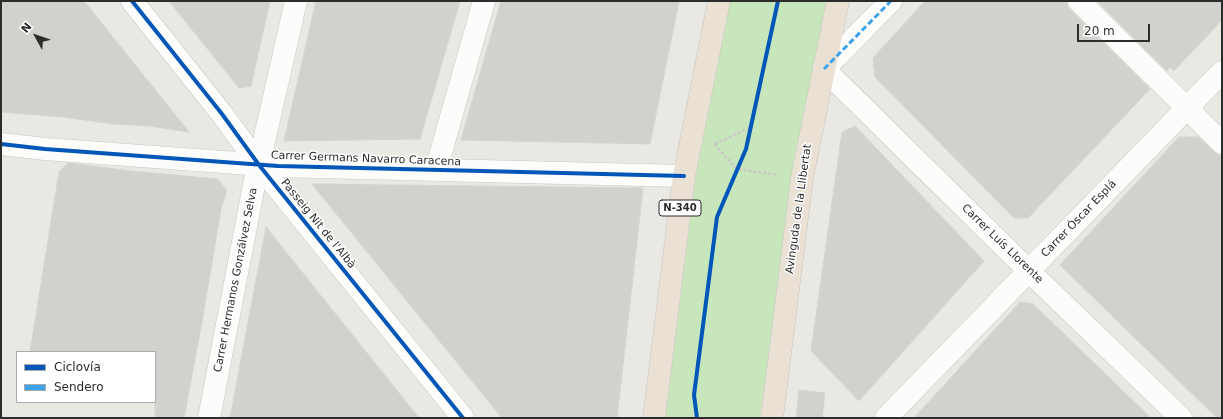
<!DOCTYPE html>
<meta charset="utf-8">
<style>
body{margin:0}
#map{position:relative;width:1223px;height:419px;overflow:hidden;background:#eae8e2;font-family:"DejaVu Sans",sans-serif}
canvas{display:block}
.frame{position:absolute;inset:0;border:2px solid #2c2c2c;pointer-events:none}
.legend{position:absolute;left:16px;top:351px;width:140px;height:52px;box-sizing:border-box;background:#fff;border:1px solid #ababab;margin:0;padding:5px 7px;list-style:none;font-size:12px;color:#2c2c2c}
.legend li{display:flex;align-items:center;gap:8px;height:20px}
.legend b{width:20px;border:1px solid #ababab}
.north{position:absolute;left:16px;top:16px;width:40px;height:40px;-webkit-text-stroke:3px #fff;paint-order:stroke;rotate:310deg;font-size:11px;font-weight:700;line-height:16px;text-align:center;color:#2c2c2c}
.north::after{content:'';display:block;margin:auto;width:14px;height:18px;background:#2c2c2c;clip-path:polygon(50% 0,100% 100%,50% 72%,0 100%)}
.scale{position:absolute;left:1077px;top:24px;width:73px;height:18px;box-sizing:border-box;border:2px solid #2c2c2c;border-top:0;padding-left:5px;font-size:12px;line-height:14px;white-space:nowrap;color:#2c2c2c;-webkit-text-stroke:3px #fff;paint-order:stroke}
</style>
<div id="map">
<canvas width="1223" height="419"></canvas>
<div class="frame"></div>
<ul class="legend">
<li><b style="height:5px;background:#0057b8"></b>Ciclovía</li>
<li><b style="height:5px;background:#3ea3eb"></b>Sendero</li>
</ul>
<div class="north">N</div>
<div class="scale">20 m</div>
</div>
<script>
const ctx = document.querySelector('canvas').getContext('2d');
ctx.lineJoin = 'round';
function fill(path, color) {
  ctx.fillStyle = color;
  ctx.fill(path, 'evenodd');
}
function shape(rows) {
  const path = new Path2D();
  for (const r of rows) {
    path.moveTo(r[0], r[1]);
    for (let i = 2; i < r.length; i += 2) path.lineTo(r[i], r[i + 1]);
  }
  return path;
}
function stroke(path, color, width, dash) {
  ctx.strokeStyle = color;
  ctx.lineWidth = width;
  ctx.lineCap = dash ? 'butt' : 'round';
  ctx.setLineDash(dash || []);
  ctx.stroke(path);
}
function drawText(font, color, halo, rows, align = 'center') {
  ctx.font = font + ' "DejaVu Sans",sans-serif';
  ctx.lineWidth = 3;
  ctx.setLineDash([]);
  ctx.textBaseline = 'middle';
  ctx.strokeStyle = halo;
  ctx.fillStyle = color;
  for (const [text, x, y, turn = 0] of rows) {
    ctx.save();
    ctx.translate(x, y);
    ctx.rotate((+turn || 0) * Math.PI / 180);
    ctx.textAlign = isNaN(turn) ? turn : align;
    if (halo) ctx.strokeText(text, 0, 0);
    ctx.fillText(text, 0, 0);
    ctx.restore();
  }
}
const green = shape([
 [730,1,827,1,795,163,760,418,665,418,696,173]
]);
const building = shape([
 [1,1,84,1,189,132,149,126,113,124,63,117,1,112,1,1],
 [169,1,270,1,251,86,239,88,169,1],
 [316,1,460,1,420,139,284,141,316,1],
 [501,1,679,1,650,144,461,140,501,1],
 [925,1,1067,1,1067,5,1070,10,1150,89,1028,218,1014,218,875,77,873,58,925,1],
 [1097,1,1222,1,1222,20,1174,71,1170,67,1167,71,1097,1],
 [855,126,984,261,859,401,811,351,842,132,855,126],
 [1179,137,1198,137,1214,152,1218,155,1222,155,1222,418,1217,418,1060,265,1179,137],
 [68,163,132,171,217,179,227,190,221,209,202,322,184,418,155,418,155,352,30,352,59,172,68,163],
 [312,184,643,188,617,418,502,418,312,184],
 [266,227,419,418,230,418,266,227],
 [1020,302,1033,304,1151,418,914,418,1020,302],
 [799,390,825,393,822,418,796,418,799,390]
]);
const path = shape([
 [750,128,714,144,737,169,779,175]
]);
const minor = shape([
 [132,1,222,114,259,165,463,418],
 [891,1,824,69,1029,271,1181,418],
 [1079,1,1222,143],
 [1,144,45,149,278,166,684,176],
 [436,170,484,1],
 [209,418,254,185,296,1],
 [886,418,1222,72]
]);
const highway = shape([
 [654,418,684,176,719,1],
 [772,418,802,178,838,1]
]);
const quiet = shape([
 [824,69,891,1]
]);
const cycleway = shape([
 [132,1,222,114,259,165,463,418],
 [1,144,45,149,278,166,684,176],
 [697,418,694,395,717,217,746,149,778,1]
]);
const shields = [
 [680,208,42]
];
const shieldNames = [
 ["N-340",680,208]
];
const streetNames = [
 ["Carrer Germans Navarro Caracena",366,159,2],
 ["Avinguda de la Llibertat",799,209,-82],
 ["Carrer Óscar Esplá",1079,219,-46],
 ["Passeig Nit de l'Albà",318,224,51],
 ["Carrer Luís Llorente",1002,244,44],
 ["Carrer Hermanos Gonzálvez Selva",236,280,-79]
];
fill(green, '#c7e6bb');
fill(building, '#d3d1cd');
stroke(building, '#d5d4ce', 1);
stroke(minor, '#c8c7c7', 23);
stroke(highway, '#c6c5c2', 23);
stroke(path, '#c8c8c7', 2.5, [3, 2]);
stroke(minor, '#fcfcfb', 22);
stroke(highway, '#eae0d4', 22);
stroke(quiet, '#3ea3eb', 3, [6, 3]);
stroke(cycleway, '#0057b8', 4);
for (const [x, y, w] of shields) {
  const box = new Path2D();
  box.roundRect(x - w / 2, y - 8, w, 16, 3);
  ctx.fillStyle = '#fff';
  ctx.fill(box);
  stroke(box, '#2c2c2c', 1);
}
drawText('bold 10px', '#2c2c2c', null, shieldNames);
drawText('11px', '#2c2c2c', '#fff', streetNames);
</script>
